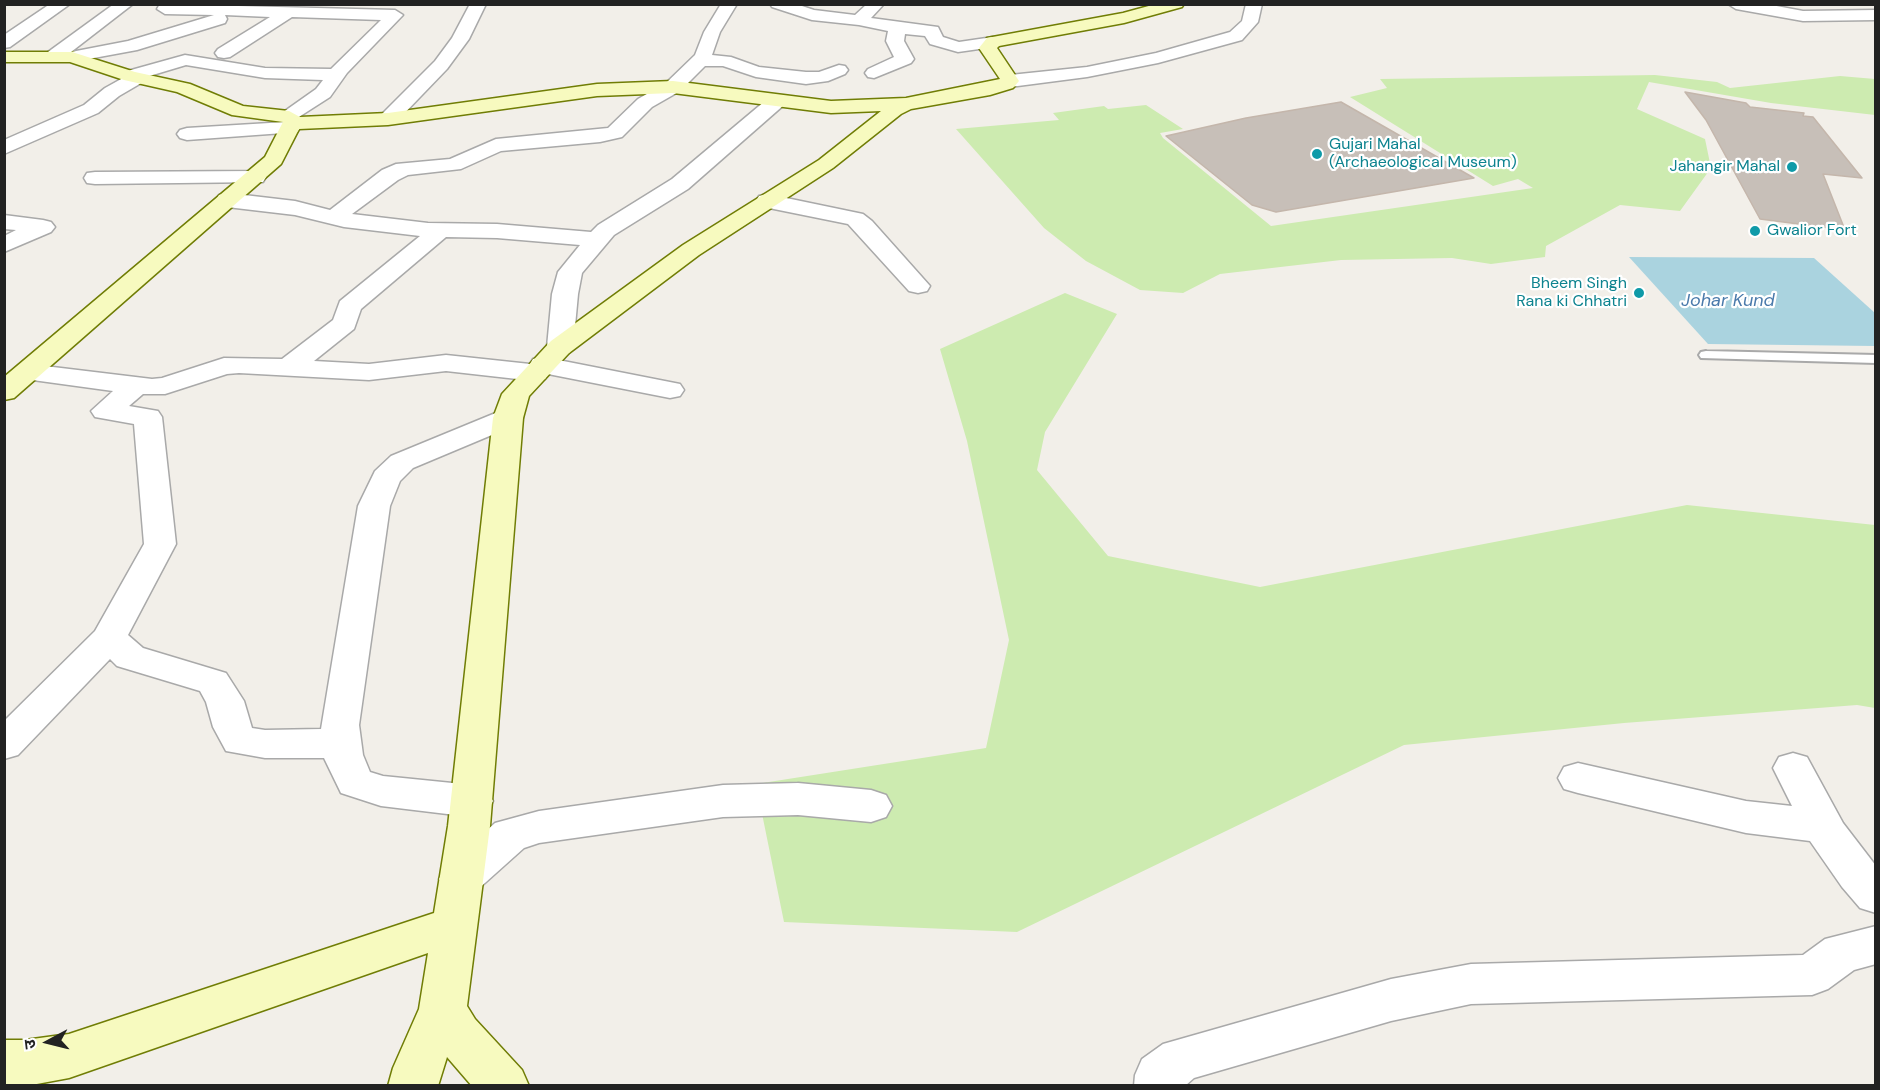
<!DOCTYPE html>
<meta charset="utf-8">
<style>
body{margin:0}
#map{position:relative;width:1880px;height:1090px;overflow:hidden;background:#f2efe9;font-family:"DM Sans","Noto Sans Devanagari",sans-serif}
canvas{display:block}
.frame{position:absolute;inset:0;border:6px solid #222;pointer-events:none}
.north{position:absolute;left:18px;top:1012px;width:60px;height:60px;-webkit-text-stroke:4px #fff;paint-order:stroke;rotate:263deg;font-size:16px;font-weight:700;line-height:24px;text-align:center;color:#222}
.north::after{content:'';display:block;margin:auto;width:21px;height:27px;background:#222;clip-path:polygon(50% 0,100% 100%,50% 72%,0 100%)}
</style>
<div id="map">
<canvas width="1880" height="1090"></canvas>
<div class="frame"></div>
<div class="north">उ</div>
</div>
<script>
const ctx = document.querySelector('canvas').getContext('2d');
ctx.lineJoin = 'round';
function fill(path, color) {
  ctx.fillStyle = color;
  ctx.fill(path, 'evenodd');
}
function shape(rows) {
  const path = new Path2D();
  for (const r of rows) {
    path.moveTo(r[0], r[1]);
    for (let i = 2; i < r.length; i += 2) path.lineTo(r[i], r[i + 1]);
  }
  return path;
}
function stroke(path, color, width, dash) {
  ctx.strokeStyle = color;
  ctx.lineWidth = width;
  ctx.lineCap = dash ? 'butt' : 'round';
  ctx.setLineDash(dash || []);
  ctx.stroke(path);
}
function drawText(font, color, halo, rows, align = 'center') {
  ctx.font = font + ' "DM Sans",sans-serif';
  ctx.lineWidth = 4.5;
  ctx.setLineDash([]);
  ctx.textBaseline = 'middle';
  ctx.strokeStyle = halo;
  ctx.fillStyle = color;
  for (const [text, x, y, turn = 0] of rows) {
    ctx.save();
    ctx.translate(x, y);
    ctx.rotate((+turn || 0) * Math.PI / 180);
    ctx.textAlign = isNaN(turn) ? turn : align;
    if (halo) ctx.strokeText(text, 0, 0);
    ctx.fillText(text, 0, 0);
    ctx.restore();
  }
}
const grass = shape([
 [1655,75,1717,82,1730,88,1840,76,1875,79,1875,115,1771,103,1649,82,1637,109,1705,139,1711,168,1680,211,1620,205,1546,246,1545,257,1491,264,1452,258,1341,260,1220,274,1183,293,1140,290,1086,261,1044,228,956,129,1059,120,1053,113,1104,106,1108,109,1146,105,1183,129,1160,133,1163,138,1271,226,1533,188,1518,179,1493,186,1350,97,1387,88,1380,79],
 [1065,293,1117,314,1045,432,1037,470,1108,556,1260,587,1687,505,1875,525,1875,708,1857,705,1624,723,1404,745,1017,932,784,922,756,784,986,748,1009,640,967,441,940,349]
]);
const water = shape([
 [1629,257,1814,258,1875,313,1875,346,1708,344]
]);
const building = shape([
 [1685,92,1746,103,1750,107,1804,113,1803,116,1813,117,1862,178,1823,174,1845,230,1760,219,1706,120,1685,92],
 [1341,102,1474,178,1276,212,1252,205,1166,136,1246,118,1341,102]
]);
const lane = shape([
 [1706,351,1876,355,1876,363,1701,358,1699,355,1701,352,1706,351]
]);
const street = shape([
 [50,4,70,4,10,47,4,48,4,35,50,4],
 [114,4,133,4,71,52,128,41,214,15,165,14,157,9,160,4,395,10,403,15,347,73,330,97,291,122,297,124,300,128,297,132,187,140,180,138,177,134,180,130,187,128,286,122,279,117,282,113,316,89,323,80,265,78,186,65,146,77,143,82,119,96,98,113,4,154,4,140,84,105,105,88,123,78,121,76,124,72,185,55,265,68,331,69,381,20,292,17,230,57,224,58,218,57,215,53,218,49,270,17,225,15,227,19,225,23,137,50,72,62,63,57,54,61,48,60,45,56,48,52,114,4],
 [470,4,486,4,469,39,447,69,395,123,381,123,378,119,381,115,435,61,452,38,470,4],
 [721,4,737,4,720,32,712,55,731,57,759,67,806,72,819,72,839,65,845,66,848,70,845,74,828,81,806,84,756,77,723,66,705,66,680,91,652,107,622,137,600,142,501,151,461,169,408,175,398,180,352,214,428,223,497,224,591,232,598,225,672,179,771,96,785,96,788,100,785,104,688,189,614,235,582,273,578,294,573,347,569,353,560,355,551,353,547,347,552,294,558,272,580,245,497,238,446,237,361,309,354,329,314,361,369,364,446,355,530,364,533,359,543,357,680,384,684,390,680,396,670,398,548,374,545,379,535,381,446,371,369,380,239,373,227,374,165,394,143,394,129,406,158,411,162,417,176,544,128,635,143,648,226,673,244,701,252,728,265,730,321,729,358,506,375,471,391,456,498,412,508,409,518,412,523,418,518,424,413,468,400,481,390,506,359,725,363,755,370,772,383,776,472,785,487,790,493,801,487,812,472,817,381,806,341,793,324,758,265,758,226,751,213,727,206,702,200,691,117,666,110,659,18,755,4,759,4,721,95,631,144,544,134,424,95,417,91,411,113,391,18,378,14,372,18,366,28,364,152,379,162,378,224,358,282,359,333,320,340,301,420,236,344,227,295,215,227,207,219,205,216,200,219,195,227,193,295,201,330,210,382,170,396,164,450,159,496,139,608,128,638,99,666,83,695,55,704,32,721,4],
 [770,4,796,4,814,10,855,15,867,4,884,4,871,18,938,27,943,37,959,42,993,37,999,38,1002,42,999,46,993,47,958,52,930,44,925,36,905,34,904,41,914,59,911,63,874,78,868,77,865,73,868,69,894,57,886,41,888,31,859,25,812,20,772,7,770,4],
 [1246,4,1262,4,1258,22,1242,40,1158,63,1087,77,1010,87,1003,85,1001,81,1003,77,1010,75,1087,67,1156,53,1230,32,1242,21,1246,4],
 [1728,4,1766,4,1803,11,1876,10,1876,20,1803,21,1736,9,1728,4],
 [255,171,263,172,266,177,263,182,95,184,87,183,84,178,87,173,95,172,255,171],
 [767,194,863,214,872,221,930,286,927,291,918,293,909,291,848,224,759,206,756,201,759,196,767,194],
 [4,215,43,220,51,222,55,227,51,232,4,252,4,236,16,230,4,229,4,215],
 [1793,753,1807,757,1843,823,1876,866,1876,913,1860,908,1842,887,1810,841,1746,833,1578,793,1564,789,1558,778,1564,767,1578,763,1746,801,1792,806,1773,768,1779,757,1793,753],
 [798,783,871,790,886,795,892,806,886,817,871,822,798,815,723,817,539,843,524,848,476,891,461,897,446,891,439,879,446,867,495,823,539,811,723,785,798,783],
 [1876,926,1876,964,1854,970,1828,989,1812,995,1471,1004,1391,1021,1194,1078,1185,1086,1134,1086,1135,1075,1142,1059,1163,1044,1391,979,1471,964,1803,955,1825,939,1876,926]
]);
const secondary = shape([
 [1156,4,1184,4,1182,7,1124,23,999,46,997,48,1019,81,1013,88,990,95,911,109,901,114,833,168,699,255,569,353,529,396,523,418,490,826,467,1006,475,1019,522,1070,529,1086,472,1086,447,1057,438,1086,388,1086,393,1068,419,1009,428,953,69,1078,26,1086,4,1086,4,1040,25,1040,69,1034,434,913,448,826,493,418,502,394,551,341,683,245,819,160,881,111,831,113,673,93,597,96,388,125,299,129,281,164,14,398,4,400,4,377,265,157,283,122,232,115,177,92,124,80,70,62,4,62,4,52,72,52,135,72,190,84,243,106,289,111,300,117,388,113,597,84,673,81,831,101,906,98,1000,79,979,48,987,38,1123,13,1156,4]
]);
const markers = [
 [1317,154,6,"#0f9aa8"],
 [1792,167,6,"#0f9aa8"],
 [1755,231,6,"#0f9aa8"],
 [1639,293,6,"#0f9aa8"]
];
const farCulturenames = [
 ["Gujari Mahal",1329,145],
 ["(Archaeological Museum)",1329,163],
 ["Jahangir Mahal",1780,167,"right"],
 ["Gwalior Fort",1767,231],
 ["Bheem Singh",1627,284,"right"],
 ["Rana ki Chhatri",1627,302,"right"]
];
const farWaternames = [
 ["Johar Kund",1728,301]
];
fill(grass, '#cdebb0');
fill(water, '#aad3df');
fill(building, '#c7bfb8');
stroke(building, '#c4b6ab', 1.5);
stroke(lane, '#a9a9a9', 4);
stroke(street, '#a9a9a9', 3);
stroke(secondary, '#707d05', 3);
fill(lane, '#fff');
fill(street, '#fff');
fill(secondary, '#f7fabf');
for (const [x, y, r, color] of markers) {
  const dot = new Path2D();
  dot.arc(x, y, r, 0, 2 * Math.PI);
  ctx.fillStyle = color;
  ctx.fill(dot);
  stroke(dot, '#fff', 2);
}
drawText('16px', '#0d838f', '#fff', farCulturenames, 'left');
drawText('italic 18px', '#4a7aab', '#fff', farWaternames);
</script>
